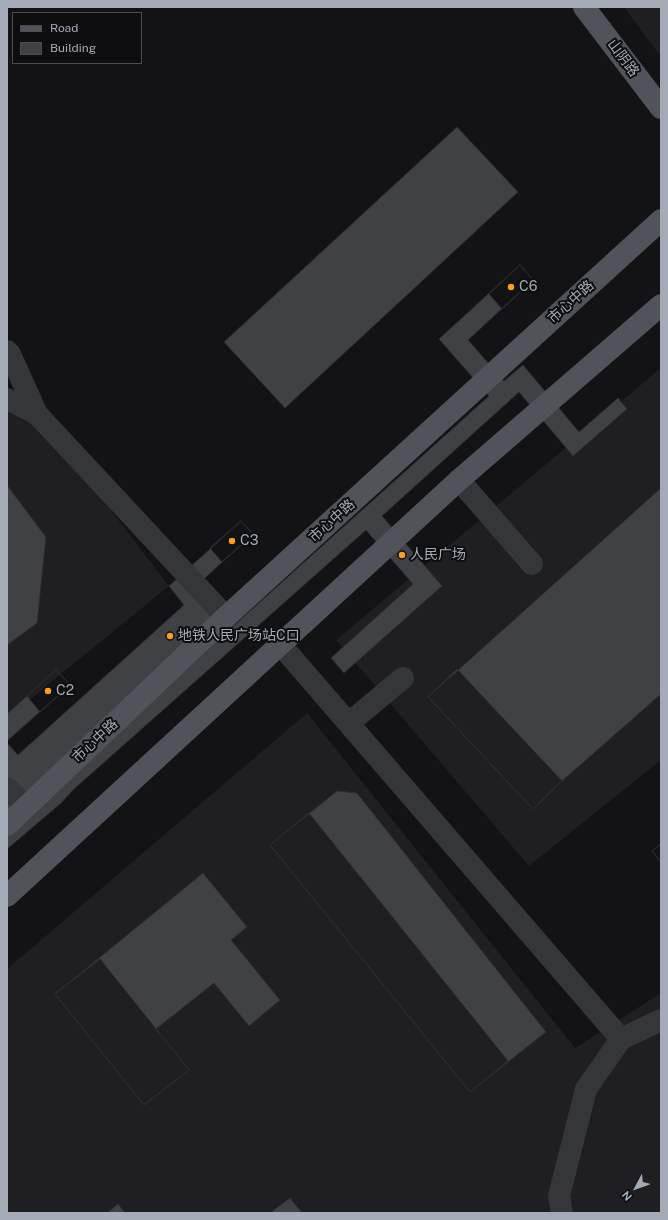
<!DOCTYPE html>
<meta charset="utf-8">
<style>
body{margin:0}
#map{position:relative;width:668px;height:1220px;overflow:hidden;background:#131315;font-family:"Public Sans",sans-serif}
canvas{display:block}
.frame{position:absolute;inset:0;border:8px solid #a4abb6;pointer-events:none}
.legend{position:absolute;left:12px;top:12px;width:130px;height:52px;box-sizing:border-box;background:#0e0e10;border:1px solid #4a4d52;margin:0;padding:5px 7px;list-style:none;font-size:12px;color:#a4abb6}
.legend li{display:flex;align-items:center;gap:8px;height:20px}
.legend b{width:20px;border:1px solid #4a4d52}
.north{position:absolute;left:616px;top:1168px;width:40px;height:40px;-webkit-text-stroke:3px #0e0e10;paint-order:stroke;rotate:229deg;font-size:11px;font-weight:700;line-height:16px;text-align:center;color:#a4abb6}
.north::after{content:'';display:block;margin:auto;width:14px;height:18px;background:#a4abb6;clip-path:polygon(50% 0,100% 100%,50% 72%,0 100%)}
</style>
<div id="map">
<canvas width="668" height="1220"></canvas>
<div class="frame"></div>
<ul class="legend">
<li><b style="height:5px;background:#505359"></b>Road</li>
<li><b style="height:11px;background:#3f4145"></b>Building</li>
</ul>
<div class="north">N</div>
</div>
<script>
const ctx = document.querySelector('canvas').getContext('2d');
ctx.lineJoin = 'round';
function fill(path, color) {
  ctx.fillStyle = color;
  ctx.fill(path, 'evenodd');
}
function shape(rows) {
  const path = new Path2D();
  for (const r of rows) {
    path.moveTo(r[0], r[1]);
    for (let i = 2; i < r.length; i += 2) path.lineTo(r[i], r[i + 1]);
  }
  return path;
}
function stroke(path, color, width, dash) {
  ctx.strokeStyle = color;
  ctx.lineWidth = width;
  ctx.lineCap = dash ? 'butt' : 'round';
  ctx.setLineDash(dash || []);
  ctx.stroke(path);
}
function drawText(font, color, halo, rows, align = 'center') {
  ctx.font = font + ' "Public Sans","Noto Sans SC",sans-serif';
  ctx.lineWidth = 4;
  ctx.setLineDash([]);
  ctx.textBaseline = 'middle';
  ctx.strokeStyle = halo;
  ctx.fillStyle = color;
  for (const [text, x, y, turn = 0] of rows) {
    ctx.save();
    ctx.translate(x, y);
    ctx.rotate((+turn || 0) * Math.PI / 180);
    ctx.textAlign = isNaN(turn) ? turn : align;
    if (halo) ctx.strokeText(text, 0, 0);
    ctx.fillText(text, 0, 0);
    ctx.restore();
  }
}
const built = shape([
 [624,7,661,7,661,57],
 [661,368,661,760,529,866,336,640],
 [7,406,37,414,169,586,7,718],
 [307,713,575,1048,661,993,661,1213,7,1213,7,969]
]);
const building = shape([
 [457,127,518,192,285,408,224,342,457,127],
 [520,265,533,280,468,340,504,381,523,365,579,432,618,398,627,409,573,456,519,392,382,516,442,586,344,673,331,658,413,584,366,530,74,789,60,804,7,849,7,743,18,755,184,605,169,586,241,521,253,534,195,587,231,628,489,396,439,339,520,265],
 [520,265,533,280,502,309,489,294,520,265],
 [7,485,46,537,37,623,7,645,7,485],
 [661,488,661,694,562,781,533,809,428,697,661,488],
 [241,521,253,534,222,562,210,548,241,521],
 [457,669,562,781,533,809,428,697,457,669],
 [56,670,70,685,7,741,7,714,56,670],
 [56,670,70,685,40,712,27,696,56,670],
 [337,791,357,793,546,1032,470,1092,270,845,337,791],
 [309,813,508,1061,470,1092,270,845,309,813],
 [661,844,661,862,652,851,661,844],
 [661,844,661,862,652,851,661,844],
 [203,873,247,927,231,940,280,1000,249,1026,214,983,156,1029,189,1070,144,1105,55,994,203,873],
 [100,959,189,1070,144,1105,55,994,100,959],
 [290,1198,302,1213,270,1213,290,1198],
 [118,1204,125,1213,107,1213,118,1204]
]);
const minor = shape([
 [7,351,10,354,37,414,226,617],
 [7,399,37,414],
 [459,480,532,564],
 [280,644,621,1039],
 [349,723,403,678],
 [7,788,26,806],
 [562,1213,559,1196,586,1089,621,1039,661,1020]
]);
const major = shape([
 [584,7,661,108],
 [7,825,226,617,661,220],
 [7,896,459,480,661,305]
]);
const markers = [
 [511,287,4,"#fc9e24"],
 [232,541,4,"#fc9e24"],
 [402,555,4,"#fc9e24"],
 [170,636,4,"#fc9e24"],
 [48,691,4,"#fc9e24"]
];
const streetNames = [
 ["山阴路",623,58,53],
 ["市心中路",571,302,-42],
 ["市心中路",332,521,-42],
 ["市心中路",95,741,-43]
];
const poiNames = [
 ["C6",519,287],
 ["C3",240,541],
 ["人民广场",410,555],
 ["地铁人民广场站C口",178,636],
 ["C2",56,691]
];
fill(built, '#1f1f22');
fill(building, '#3f4145');
stroke(building, '#2d2d31', 1);
stroke(minor, '#34363a', 22);
stroke(major, '#505359', 22);
for (const [x, y, r, color] of markers) {
  const dot = new Path2D();
  dot.arc(x, y, r, 0, 2 * Math.PI);
  ctx.fillStyle = color;
  ctx.fill(dot);
  stroke(dot, '#0e0e10', 1.5);
}
drawText('14px', '#a4abb6', '#0e0e10', streetNames);
drawText('14px', '#a4abb6', '#0e0e10', poiNames, 'left');
</script>
